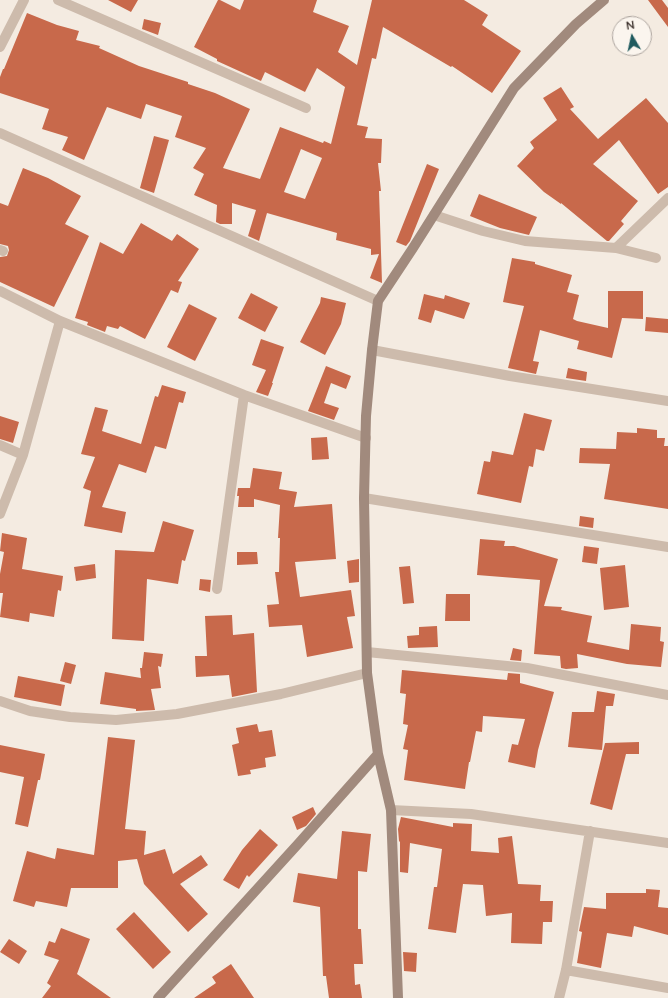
<!DOCTYPE html>
<style>
body{margin:0}
#map{position:relative;width:668px;height:998px;overflow:hidden;background:#f4ebe1;font-family:Lato,sans-serif}
canvas{display:block}
.north{position:absolute;left:612px;top:16px;width:40px;height:40px;box-sizing:border-box;background:#fbf5ee;border:1px solid #aea6a0;border-radius:50%;rotate:351deg;font-size:11px;font-weight:700;line-height:16px;text-align:center;color:#3b302b}
.north::after{content:'';display:block;margin:auto;width:14px;height:18px;background:#1f5a5e;clip-path:polygon(50% 0,100% 100%,50% 72%,0 100%)}
</style>
<div id="map">
<canvas width="668" height="998"></canvas>
<div class="north">N</div>
</div>
<script>
const ctx = document.querySelector('canvas').getContext('2d');
ctx.lineJoin = 'round';
function fill(path, color) {
  ctx.fillStyle = color;
  ctx.fill(path, 'evenodd');
}
function shape(rows) {
  const path = new Path2D();
  for (const r of rows) {
    path.moveTo(r[0], r[1]);
    for (let i = 2; i < r.length; i += 2) path.lineTo(r[i], r[i + 1]);
  }
  return path;
}
function stroke(path, color, width, dash) {
  ctx.strokeStyle = color;
  ctx.lineWidth = width;
  ctx.lineCap = dash ? 'butt' : 'round';
  ctx.setLineDash(dash || []);
  ctx.stroke(path);
}
const building = shape([
 [108,0,138,0,131,12],
 [218,0,220,0,240,10,244,0,317,0,313,12,349,26,338,52,357,65,372,0,464,0,488,15,482,25,521,51,492,93,452,66,451,67,383,27,376,59,372,58,357,125,368,127,365,138,382,139,381,163,378,163,381,191,379,191,382,283,370,278,379,254,371,255,371,249,336,240,337,233,267,213,259,241,257,240,248,236,256,210,232,203,232,224,220,224,216,222,217,205,194,195,204,174,193,168,206,148,175,137,182,116,146,104,141,119,107,107,84,160,62,150,68,137,42,129,49,109,0,93,0,77,3,69,4,69,27,13,57,25,79,31,76,40,100,46,99,48,139,66,188,82,188,84,215,93,250,109,223,168,260,179,280,127,323,143,324,141,331,144,345,87,317,68,305,92,265,72,261,81,217,61,217,59,194,47],
 [301,149,322,158,305,199,284,192],
 [648,0,662,0,668,8,668,27],
 [144,19,161,23,158,35,142,29],
 [561,87,574,107,570,109,598,139,646,98,668,123,668,187,658,194,619,140,593,164,638,201,621,221,624,224,609,241,607,241,561,203,561,204,544,192,517,166,534,148,530,142,557,120,543,98],
 [154,136,169,140,154,193,140,188],
 [427,164,439,169,410,241,406,246,396,242],
 [23,168,48,178,81,196,65,224,89,236,54,307,0,282,0,257,7,256,9,250,8,246,0,244,0,203,8,206],
 [479,194,537,217,529,235,500,228,470,216],
 [141,223,172,241,177,234,199,249,178,281,182,282,178,293,171,290,145,339,120,326,118,329,107,326,105,332,87,325,88,322,75,318,100,242,123,254],
 [512,258,535,262,535,264,572,275,567,292,579,295,573,319,577,321,608,328,608,291,643,291,643,319,622,318,612,358,577,349,579,341,540,330,533,361,539,362,536,374,508,368,524,306,503,302],
 [251,293,278,307,265,332,238,318],
 [424,294,444,299,445,295,470,303,464,319,435,310,431,323,418,319],
 [321,297,346,303,341,324,325,355,300,342,320,303],
 [189,304,217,318,195,361,167,347],
 [646,317,668,319,668,333,645,331],
 [261,339,284,347,272,383,273,383,268,396,256,392,266,370,252,365],
 [326,366,351,376,346,389,331,383,324,403,339,408,334,420,308,411],
 [568,368,587,372,586,381,566,378],
 [162,385,186,392,183,403,179,402,166,449,155,446,146,473,119,464,102,507,126,512,122,533,84,526,91,491,83,488,95,457,81,454,95,407,108,410,102,431,141,444,155,396,158,397],
 [524,413,552,420,544,451,536,449,533,467,529,466,521,503,477,494,484,461,490,462,492,451,513,455],
 [0,416,19,422,13,443,0,439],
 [637,428,657,430,657,438,665,438,664,446,668,446,668,509,604,499,610,464,579,463,580,448,616,449,617,432,637,433],
 [327,437,329,459,312,460,311,438],
 [253,468,282,472,279,489,297,492,294,507,332,504,336,559,295,562,300,597,351,590,355,616,347,617,353,648,307,657,302,625,269,627,267,605,279,604,275,572,279,572,280,538,278,538,280,505,254,499,254,507,238,507,239,496,237,496,238,488,250,488],
 [580,516,594,518,593,528,579,526],
 [163,521,194,530,185,561,182,560,178,584,147,579,144,641,112,639,115,550,154,552],
 [2,533,27,538,22,569,63,576,61,591,58,590,54,617,30,613,29,622,0,617,3,593,0,593,0,574,4,552,0,551],
 [480,539,505,541,504,546,514,546,558,559,544,606,562,607,561,610,592,616,587,642,629,650,631,624,661,627,660,641,664,642,661,667,627,664,577,654,578,668,566,669,561,668,560,656,534,654,540,580,477,575],
 [584,546,599,548,597,564,582,562],
 [237,552,257,552,258,564,237,565],
 [359,559,359,582,349,583,347,561],
 [95,564,96,578,76,581,74,567],
 [625,565,629,607,604,610,600,568],
 [410,566,414,603,403,604,399,567],
 [200,579,211,580,210,592,199,590],
 [446,594,470,594,470,621,445,621],
 [232,615,233,635,254,633,257,692,232,697,229,675,196,677,195,656,207,656,205,616],
 [437,626,438,647,408,648,407,636,419,635,419,627],
 [513,648,522,650,521,661,510,660],
 [144,652,163,654,161,667,158,666,161,688,151,689,155,710,136,711,136,709,100,704,105,672,141,678,140,668,142,668],
 [65,662,76,665,71,684,60,681],
 [402,670,507,680,508,673,520,674,520,683,554,692,538,750,535,768,508,762,512,744,518,745,525,719,483,716,482,732,476,731,470,762,469,762,465,789,404,780,408,750,403,749,408,725,403,724,406,694,400,693],
 [18,676,65,685,61,706,14,697],
 [597,691,615,694,613,706,606,706,602,750,568,747,572,712,594,712],
 [257,724,259,732,272,730,276,756,265,758,266,767,250,770,251,774,238,776,232,745,239,743,236,728],
 [108,737,135,740,125,829,146,831,144,855,165,849,173,874,201,855,208,865,180,884,208,914,188,932,144,884,137,859,118,861,118,888,71,888,67,907,36,901,34,907,13,901,27,851,55,859,57,848,94,855],
 [639,742,639,754,626,754,612,810,590,804,605,743],
 [0,745,45,754,40,780,38,780,28,827,15,824,24,777,0,772],
 [313,807,316,814,306,826,297,830,292,817],
 [401,817,453,827,453,823,472,824,471,851,499,853,498,838,512,836,518,884,541,885,540,901,553,901,552,922,543,922,542,944,511,943,512,913,486,916,483,885,463,884,456,933,428,929,434,887,437,887,442,849,410,843,408,873,400,872,400,842,399,841,398,829],
 [260,829,278,845,249,877,247,875,239,889,223,880,242,850],
 [342,831,371,834,367,872,358,871,358,929,361,929,363,964,354,964,355,985,360,984,362,998,329,998,326,976,323,976,320,907,293,902,298,873,337,879],
 [646,889,660,890,658,907,668,908,668,935,634,926,632,937,607,933,601,968,577,963,582,932,579,931,584,907,606,909,606,893,646,893],
 [134,912,171,952,153,969,116,929],
 [61,928,90,939,77,974,111,998,42,998,51,986,47,983,59,960,44,955,49,941,55,943],
 [9,939,27,951,19,964,0,952],
 [403,952,417,953,416,972,404,971],
 [231,964,254,998,194,998,216,983,212,977]
]);
const street = shape([
 [58,0,306,108],
 [0,47,24,0],
 [0,133,378,301],
 [434,215,483,231,525,241,616,248,656,258],
 [616,248,668,198],
 [0,250,3,251],
 [0,291,60,321,244,395,366,438],
 [372,350,510,376,668,401],
 [0,445,23,455],
 [364,498,668,547],
 [0,514,23,455,60,321],
 [217,589,244,395],
 [367,652,527,668,668,695],
 [0,701,30,711,70,717,116,720,177,714,281,694,367,673],
 [391,810,471,814,668,843],
 [566,970,668,988],
 [559,998,566,970,590,831]
]);
const secondary = shape([
 [378,754,391,810,398,998],
 [158,998,298,844,378,754,367,673,364,498,366,416,372,350,378,301,413,248,514,88,576,24,604,0]
]);
fill(building, '#c8694b');
stroke(street, '#cdbbac', 10);
stroke(secondary, '#a18a7d', 10);
</script>
